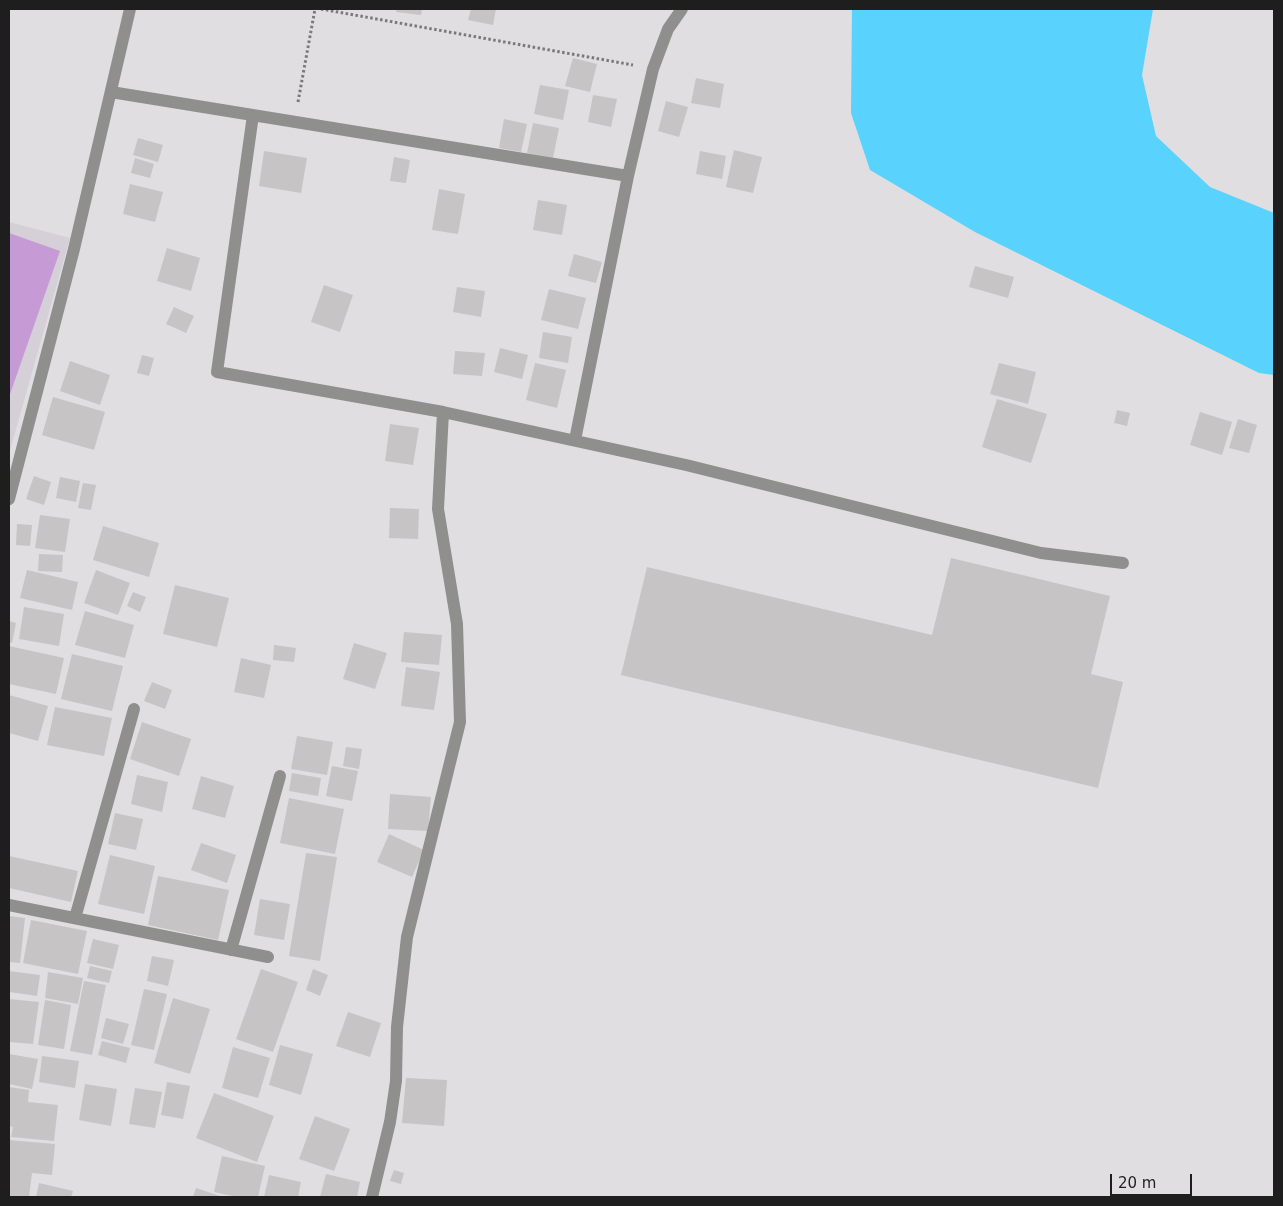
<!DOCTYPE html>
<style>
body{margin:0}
#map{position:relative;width:1283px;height:1206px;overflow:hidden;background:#e0dee1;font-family:"DejaVu Sans",sans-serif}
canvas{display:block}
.frame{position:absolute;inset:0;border:10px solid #1f1e1f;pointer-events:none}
.scale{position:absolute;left:1110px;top:1174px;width:82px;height:22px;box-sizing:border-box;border:2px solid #1f1e1f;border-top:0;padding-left:6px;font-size:15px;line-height:18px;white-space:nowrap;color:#1f1e1f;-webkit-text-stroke:4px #e0dee1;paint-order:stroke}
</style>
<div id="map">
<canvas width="1283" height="1206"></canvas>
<div class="frame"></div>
<div class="scale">20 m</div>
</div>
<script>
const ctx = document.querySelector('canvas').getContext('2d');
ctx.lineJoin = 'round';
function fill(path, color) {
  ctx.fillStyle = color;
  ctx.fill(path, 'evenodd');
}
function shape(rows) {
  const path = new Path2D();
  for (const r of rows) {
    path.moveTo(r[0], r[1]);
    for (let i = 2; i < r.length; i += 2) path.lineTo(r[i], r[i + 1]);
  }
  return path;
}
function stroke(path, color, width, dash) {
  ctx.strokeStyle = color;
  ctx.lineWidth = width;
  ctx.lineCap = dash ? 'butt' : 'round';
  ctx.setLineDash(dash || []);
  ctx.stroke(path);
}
const built = shape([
 [9,222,70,238,9,454]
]);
const green = shape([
 [9,233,60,251,9,397]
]);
const water = shape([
 [852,9,1153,9,1142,75,1156,136,1210,187,1274,213,1274,375,1259,373,975,232,870,170,851,113]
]);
const building = shape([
 [397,9,422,9,421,15,396,12],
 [471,9,496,9,493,25,468,20],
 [573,58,597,64,590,92,565,86],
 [696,78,724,84,720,108,691,103],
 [540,85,569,90,563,120,534,114],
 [593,95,617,99,611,127,588,122],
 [666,101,688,107,679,137,658,131],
 [504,119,527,124,521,152,499,148],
 [533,123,559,128,553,158,527,153],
 [138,138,163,145,158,162,133,155],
 [734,150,762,157,753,193,726,187],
 [264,151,307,158,301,193,259,186],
 [700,151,726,156,722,179,696,174],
 [394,157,410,160,406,183,390,181],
 [135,158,154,164,150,178,131,173],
 [130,184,163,192,155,222,123,214],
 [439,189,465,194,458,234,432,230],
 [538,200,567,205,562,235,533,230],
 [167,248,200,258,191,291,157,281],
 [574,254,602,262,596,283,568,276],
 [975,266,1014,277,1008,298,969,287],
 [324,285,353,295,340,332,311,322],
 [457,287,485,291,481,317,453,312],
 [549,289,586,298,578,329,541,320],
 [174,307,194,316,186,333,166,324],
 [543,332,572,337,568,363,539,358],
 [500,348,528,355,522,379,494,372],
 [455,351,485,353,482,376,453,374],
 [142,355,154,358,149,376,137,373],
 [70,361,110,375,100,405,60,391],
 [535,363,566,370,557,408,526,400],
 [999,363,1036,372,1028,404,990,394],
 [53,397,105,412,94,450,42,435],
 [997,399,1047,414,1031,463,982,447],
 [1117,410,1130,413,1127,426,1114,423],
 [1200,412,1232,422,1222,455,1190,445],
 [1238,419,1257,425,1249,453,1229,448],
 [390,424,419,428,413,465,385,461],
 [34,476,51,482,44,505,26,499],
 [60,477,80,481,76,502,56,498],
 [83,483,96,485,91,510,78,508],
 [390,508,419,509,418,539,389,538],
 [40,515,70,519,65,552,35,548],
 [17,524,32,525,30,546,16,545],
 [103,526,159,543,149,577,93,560],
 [39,554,63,555,62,572,38,571],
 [951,558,1110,596,1091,674,1123,682,1098,788,621,675,647,567,932,635],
 [27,570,78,582,72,610,20,598],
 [96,570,130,583,118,615,84,603],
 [175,585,229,598,217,647,163,634],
 [133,592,146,597,140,612,127,606],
 [24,607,64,614,59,646,19,639],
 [85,611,134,625,125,658,75,645],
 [9,621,16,623,12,643,9,642],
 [404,632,442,635,439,665,401,662],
 [354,643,387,653,375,689,343,679],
 [274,645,296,648,294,662,273,660],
 [9,646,64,658,56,694,9,684],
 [72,654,123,666,112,711,61,699],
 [241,658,271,665,264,698,234,692],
 [406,667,440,672,434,710,401,706],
 [152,682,172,690,165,709,144,701],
 [9,695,48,706,38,741,9,733],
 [55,707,112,718,104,756,47,745],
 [142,722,191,739,179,776,130,759],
 [297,736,333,742,327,775,291,769],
 [346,747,362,749,359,769,343,766],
 [332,766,358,771,352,801,326,796],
 [292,773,321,778,318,796,289,791],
 [137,775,168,782,162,812,131,804],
 [201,776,234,786,225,818,192,809],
 [390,794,431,797,428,831,388,829],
 [289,798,344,809,335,854,280,843],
 [115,813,143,819,136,850,108,844],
 [389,834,424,850,412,877,377,862],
 [201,843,236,855,227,883,191,870],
 [306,853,337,857,320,961,289,956],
 [110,855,155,866,144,914,98,904],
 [9,856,78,871,71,902,9,888],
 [158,876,229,890,218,940,148,925],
 [260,899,290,904,284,940,254,935],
 [9,916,25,918,20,963,9,962],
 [31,920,87,931,78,974,23,963],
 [93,939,119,945,113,969,87,963],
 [152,956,174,960,168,986,147,981],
 [90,966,112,971,109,983,87,978],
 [261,969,298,982,273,1052,236,1039],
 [313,969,328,975,320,996,306,990],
 [9,971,40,975,37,996,9,992],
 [48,972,83,978,78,1004,45,998],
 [84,981,106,985,92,1055,70,1051],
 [144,989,167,994,154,1050,131,1045],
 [173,998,210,1009,190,1074,154,1063],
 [9,999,39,1002,33,1044,9,1042],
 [45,1000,71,1005,64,1049,38,1045],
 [348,1012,381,1023,370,1057,336,1046],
 [106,1018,129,1024,123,1044,101,1038],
 [102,1041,130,1048,126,1063,98,1055],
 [280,1045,313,1054,301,1095,269,1085],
 [233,1047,270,1058,258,1098,222,1088],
 [9,1054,38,1059,32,1089,9,1084],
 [42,1056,79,1061,75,1088,39,1082],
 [406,1078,447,1080,444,1126,402,1123],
 [167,1082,190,1086,183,1119,161,1115],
 [85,1084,117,1089,111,1126,79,1120],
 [9,1087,29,1090,28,1102,58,1105,54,1141,11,1137,13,1127,9,1126],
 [135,1088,162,1092,155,1128,129,1124],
 [214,1093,274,1116,257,1162,196,1138],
 [315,1116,350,1129,334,1171,299,1159],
 [9,1140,55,1144,52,1175,32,1173,29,1197,9,1197],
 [222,1156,265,1166,258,1197,237,1197,214,1192],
 [394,1170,404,1173,401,1184,390,1181],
 [326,1174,360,1182,357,1197,320,1197],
 [269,1175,301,1182,298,1197,264,1197],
 [39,1183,73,1191,71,1197,36,1197],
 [196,1188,223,1197,193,1197]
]);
const path = shape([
 [321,9,633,65],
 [298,102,315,9]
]);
const minor = shape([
 [111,92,628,176],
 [253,115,217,372,443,412],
 [575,440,628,176,653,69,668,29,682,9],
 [9,499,74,249,130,9],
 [9,905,268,957],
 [75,918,134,709],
 [231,950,280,776],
 [372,1197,390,1122,396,1081,397,1027,407,937,460,722,457,624,438,509,443,412,686,465,1041,553,1123,563]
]);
fill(built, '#d5cfd8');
fill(green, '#c69ad4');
fill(water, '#59d2fd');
fill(building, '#c7c4c6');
stroke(path, '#7a787a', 3, [2.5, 2.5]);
stroke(minor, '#8f8f8e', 12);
</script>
